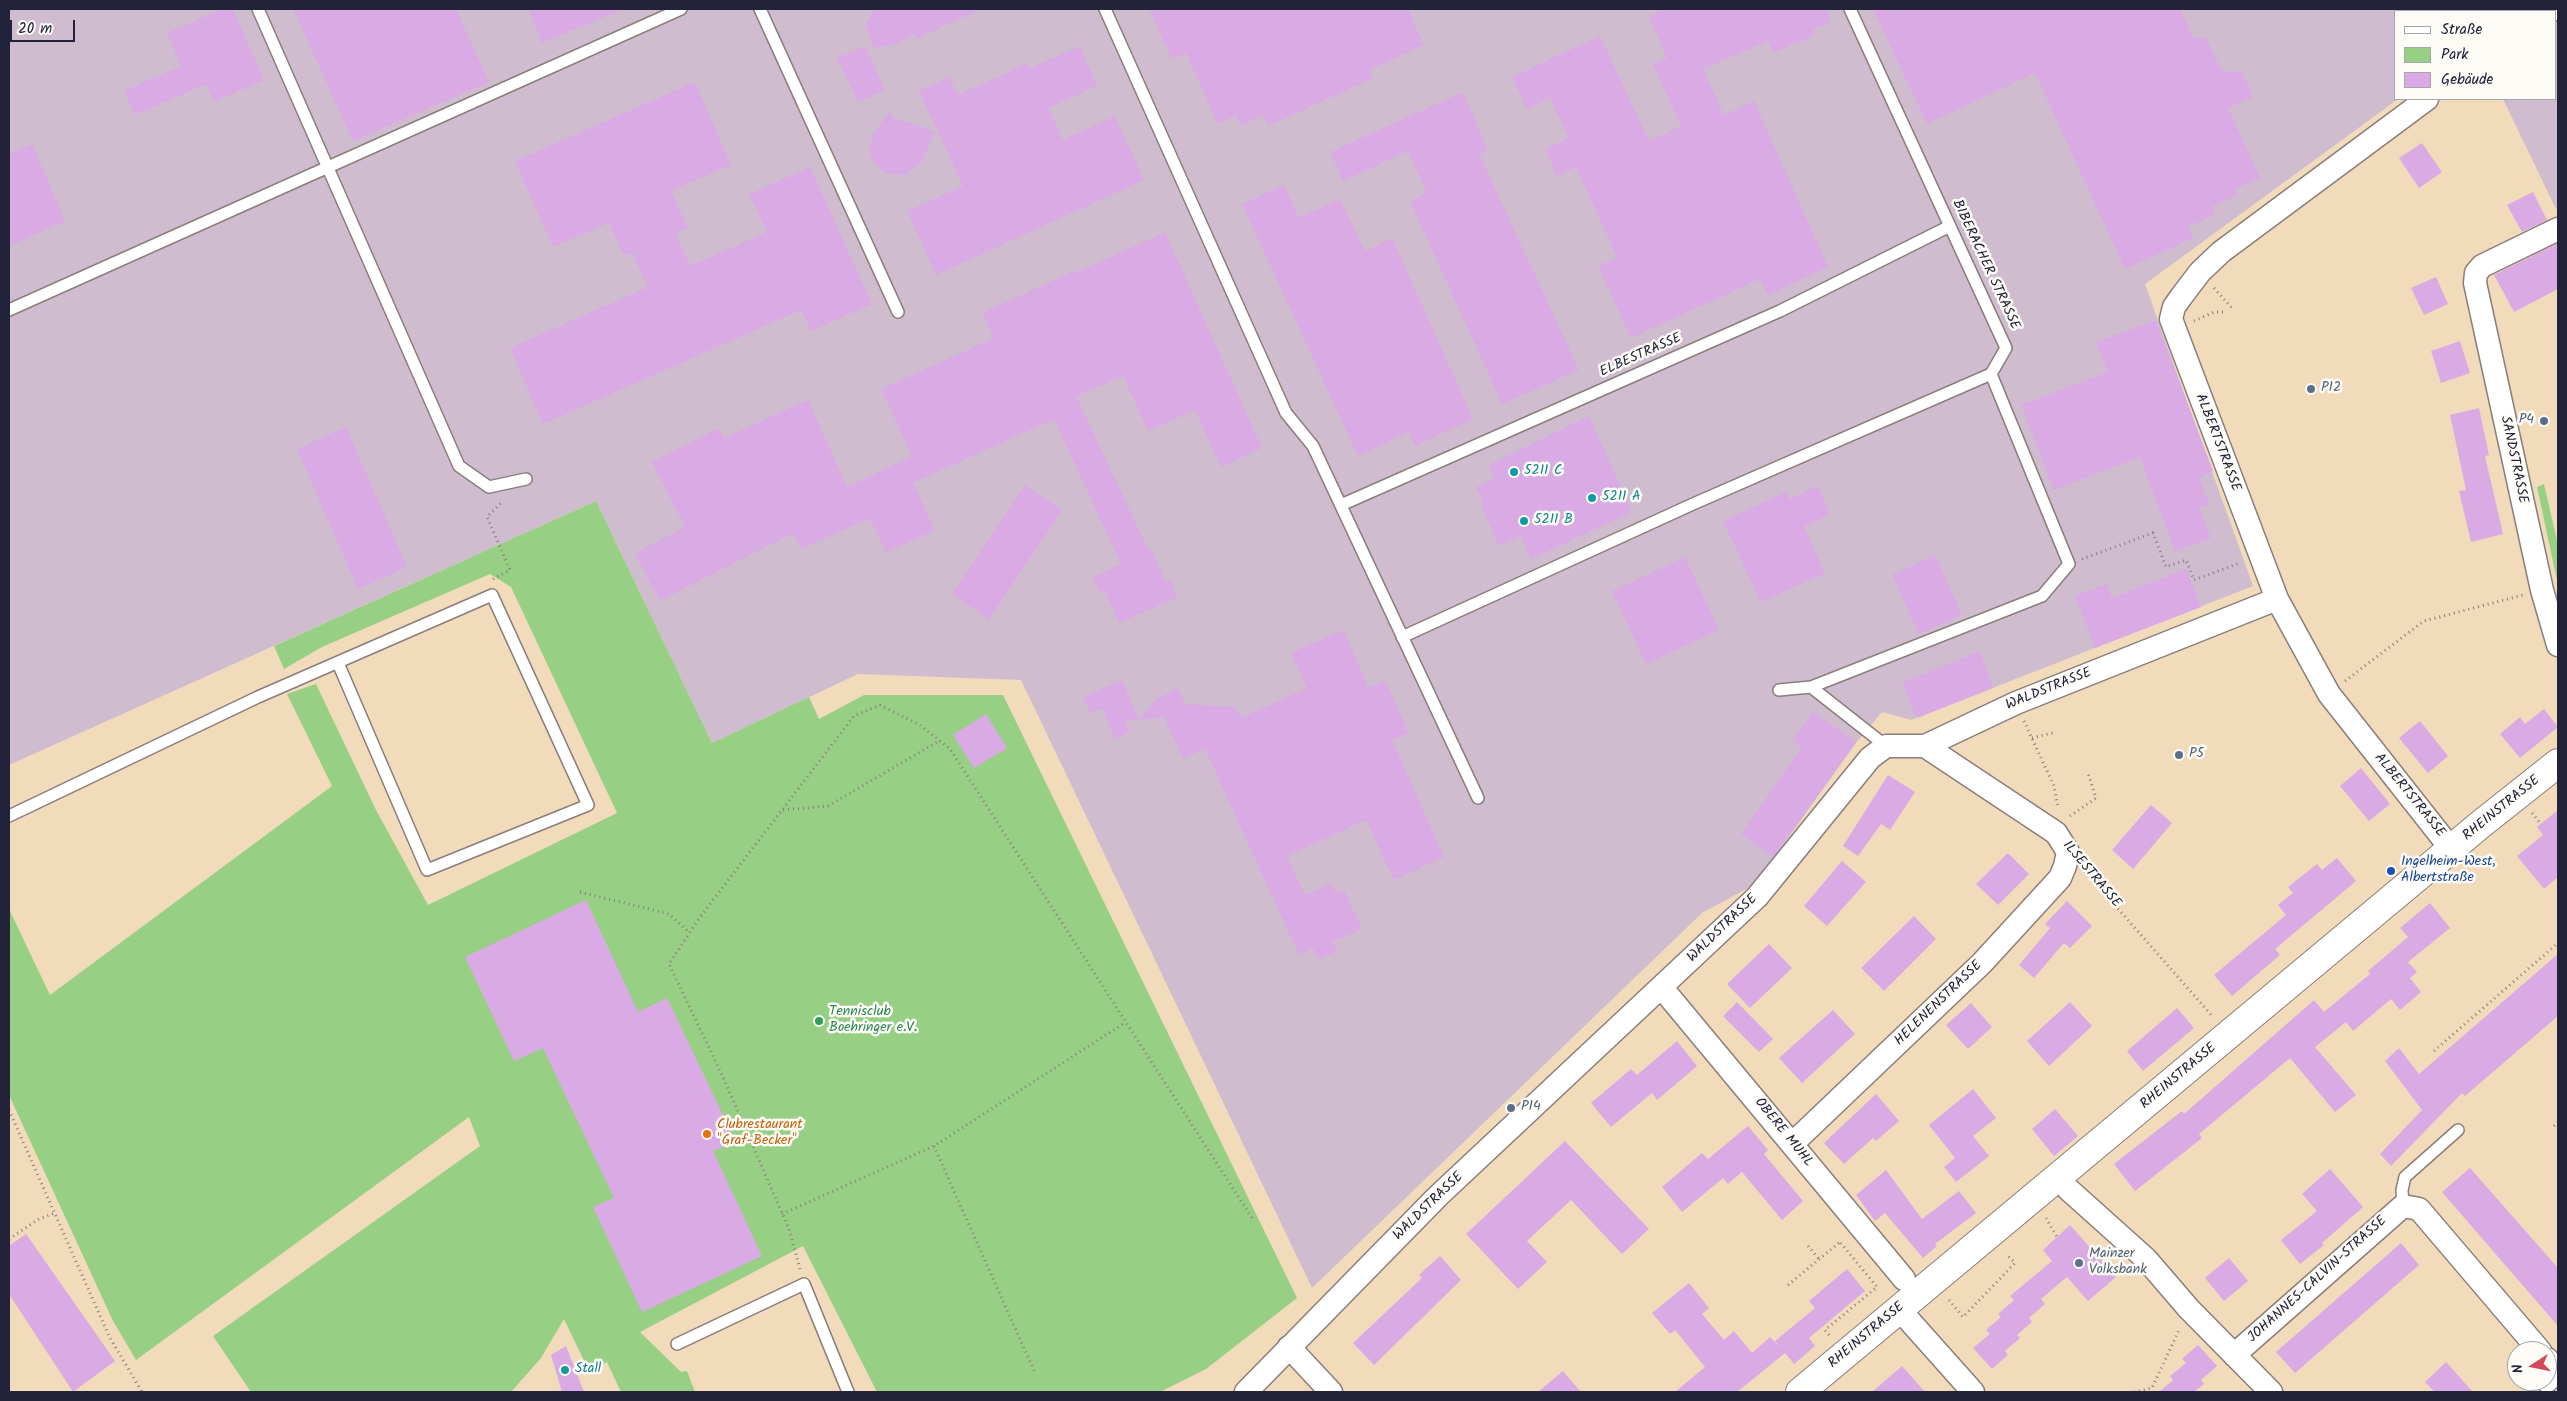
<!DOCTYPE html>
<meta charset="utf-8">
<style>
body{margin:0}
#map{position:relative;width:2567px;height:1401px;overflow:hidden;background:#f1dbbb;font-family:Kalam,sans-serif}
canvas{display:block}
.frame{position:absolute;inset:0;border:10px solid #22223b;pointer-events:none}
.legend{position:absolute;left:2394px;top:10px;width:162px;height:90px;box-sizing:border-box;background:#fdfcf7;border:1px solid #a5a5ac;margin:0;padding:6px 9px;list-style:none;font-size:15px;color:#22223b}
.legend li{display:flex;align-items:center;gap:10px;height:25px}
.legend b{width:25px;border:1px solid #a5a5ac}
.north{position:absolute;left:2507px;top:1341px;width:50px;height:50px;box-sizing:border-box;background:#fdfcf7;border:1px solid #a5a5ac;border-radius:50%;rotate:259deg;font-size:14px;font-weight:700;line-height:20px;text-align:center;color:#22223b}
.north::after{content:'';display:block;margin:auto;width:18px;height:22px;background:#d1495b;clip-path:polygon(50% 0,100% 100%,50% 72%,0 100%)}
.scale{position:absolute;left:10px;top:20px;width:65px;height:22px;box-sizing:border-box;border:2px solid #22223b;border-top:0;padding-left:6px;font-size:15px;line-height:18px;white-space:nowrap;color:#22223b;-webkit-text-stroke:4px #fdfcf7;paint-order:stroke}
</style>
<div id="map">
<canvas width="2567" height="1401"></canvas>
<div class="frame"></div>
<ul class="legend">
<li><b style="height:6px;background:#fff"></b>Straße</li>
<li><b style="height:14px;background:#97d084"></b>Park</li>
<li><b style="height:14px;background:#daaae5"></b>Gebäude</li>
</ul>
<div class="north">N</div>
<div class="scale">20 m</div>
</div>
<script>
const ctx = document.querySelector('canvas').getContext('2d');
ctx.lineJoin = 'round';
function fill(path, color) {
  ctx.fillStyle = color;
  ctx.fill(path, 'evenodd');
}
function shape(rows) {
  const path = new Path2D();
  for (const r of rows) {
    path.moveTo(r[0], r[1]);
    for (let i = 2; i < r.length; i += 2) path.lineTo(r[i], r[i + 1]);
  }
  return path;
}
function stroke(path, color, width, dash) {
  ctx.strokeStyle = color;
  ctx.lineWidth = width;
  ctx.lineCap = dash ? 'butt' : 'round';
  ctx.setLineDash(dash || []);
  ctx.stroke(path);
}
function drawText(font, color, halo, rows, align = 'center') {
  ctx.font = font + ' Kalam,sans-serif';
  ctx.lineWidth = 5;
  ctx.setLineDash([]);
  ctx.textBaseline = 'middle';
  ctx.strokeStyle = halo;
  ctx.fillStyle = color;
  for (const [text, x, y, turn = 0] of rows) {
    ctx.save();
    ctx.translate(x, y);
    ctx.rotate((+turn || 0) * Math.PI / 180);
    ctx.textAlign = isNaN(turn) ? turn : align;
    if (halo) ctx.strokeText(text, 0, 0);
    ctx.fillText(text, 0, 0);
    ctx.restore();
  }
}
const industrial = shape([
 [9,9,2558,9,2558,208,2556,209,2503,99,2556,99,2556,11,2396,11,2396,99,2398,99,2145,284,2253,586,1911,720,1882,712,1856,743,1774,858,1750,887,1702,913,1312,1288,1021,680,858,674,712,743,596,501,9,765]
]);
const green = shape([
 [2544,484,2558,545,2558,585,2537,487],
 [596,501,712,743,809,697,819,719,864,695,1003,695,1297,1298,1206,1369,1160,1392,877,1392,803,1246,640,1332,681,1372,687,1371,695,1392,621,1392,607,1362,589,1371,564,1319,541,1358,511,1392,251,1392,213,1336,480,1146,469,1117,136,1360,113,1321,9,1095,9,909,50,995,332,786,287,694,316,684,376,810,428,905,617,813,511,587,490,574,322,647,284,669,274,646]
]);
const building = shape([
 [222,9,233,9,264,80,214,102,206,84,135,115,124,91,181,66,167,33],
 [293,9,456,9,489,82,353,141],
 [528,9,624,9,542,43],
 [874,9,981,9,916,39,914,34,893,45,874,48,866,24],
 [1149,9,1408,9,1424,45,1369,70,1373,78,1268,126,1263,115,1241,126,1236,115,1218,124,1186,53,1172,59],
 [1665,9,1827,9,1831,23,1813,29,1815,35,1773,53,1768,41,1703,69,1724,115,1754,101,1828,267,1768,295,1760,279,1631,338,1598,266,1617,257,1576,167,1557,176,1545,149,1569,138,1550,98,1527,109,1512,77,1600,36,1649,141,1681,126,1653,64,1667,58,1649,16],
 [1873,9,2180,9,2193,37,2206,38,2222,71,2242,72,2253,97,2228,108,2260,178,2235,189,2238,195,2212,207,2216,214,2188,227,2193,238,2125,269,2035,73,1927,124],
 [865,46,885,90,858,102,837,58],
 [1080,46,1097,86,1048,108,1063,140,1115,116,1144,180,936,275,907,211,963,186,919,91,949,77,958,95,1028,63,1030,68],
 [695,82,731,165,671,191,688,228,676,234,690,266,767,232,749,194,810,167,872,304,811,331,801,310,543,424,510,348,648,287,632,253,624,256,609,223,553,247,515,161],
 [1463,92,1488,151,1479,154,1579,370,1502,404,1410,201,1427,193,1408,151,1343,181,1330,152],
 [890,111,894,120,902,120,935,132,920,164,904,175,885,173,872,160,870,152,872,135],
 [2422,143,2442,172,2419,188,2399,158],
 [32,144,65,221,9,246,9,154],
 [1284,185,1299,218,1340,199,1365,251,1392,238,1473,419,1415,446,1409,432,1358,456,1242,204],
 [2533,192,2547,220,2522,232,2507,205],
 [1165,232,1262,448,1221,467,1195,410,1148,431,1123,376,1076,396,1149,551,1152,550,1166,583,1170,580,1178,597,1119,623,1105,591,1100,593,1093,577,1121,564,1054,419,913,483,935,530,886,553,870,518,801,549,793,533,660,601,635,553,685,527,652,462,718,428,724,438,808,400,847,487,912,456,881,389,994,338,982,313,1074,271,1075,273],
 [2558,243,2558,289,2514,312,2494,275],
 [2436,277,2448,304,2424,315,2411,288],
 [2156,320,2213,471,2199,478,2209,504,2199,507,2211,538,2175,551,2140,457,2054,490,2021,405,2108,372,2096,342],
 [2460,341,2470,373,2441,383,2431,351],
 [2479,408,2489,455,2485,456,2503,534,2471,542,2459,491,2466,490,2450,415],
 [1589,416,1632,512,1531,559,1521,536,1499,546,1480,502,1483,501,1476,487,1494,479,1488,465],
 [346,427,407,567,358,589,297,449],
 [1025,485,1062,510,989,619,952,594],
 [1818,486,1830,514,1804,527,1825,573,1761,602,1723,521,1786,492,1789,499],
 [1935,555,1962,615,1919,634,1892,575],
 [1685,557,1719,630,1646,664,1612,591],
 [2186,569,2201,607,2095,648,2075,596,2107,584,2112,598],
 [1343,630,1369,688,1385,680,1409,733,1392,740,1444,857,1394,880,1366,820,1287,856,1305,895,1331,883,1336,893,1344,890,1362,929,1332,942,1337,951,1319,959,1313,948,1299,955,1205,749,1183,759,1164,717,1139,720,1156,699,1178,688,1185,704,1236,707,1241,718,1307,688,1291,653],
 [1980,651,1993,688,1917,718,1902,683],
 [1122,680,1139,720,1125,721,1130,732,1115,739,1102,708,1090,713,1083,697],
 [2544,709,2558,727,2520,758,2500,734,2520,717,2525,724],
 [1813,712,1856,742,1773,857,1741,834,1802,747,1793,740],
 [986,714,1007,748,974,768,953,735],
 [2420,721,2448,756,2428,773,2399,738],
 [2361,768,2390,804,2369,821,2340,786],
 [1888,775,1915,792,1890,830,1881,824,1858,856,1843,846],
 [2151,805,2172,823,2133,869,2112,850],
 [2558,810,2558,877,2544,889,2517,856,2543,835,2537,827],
 [2008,853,2029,874,1998,905,1976,884],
 [2337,858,2356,881,2275,949,2280,955,2232,996,2214,975,2286,915,2278,905,2293,893,2288,887,2317,864,2322,870],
 [1842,861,1866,882,1827,926,1804,906],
 [586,900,638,1012,667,998,736,1142,713,1151,762,1256,642,1312,593,1207,614,1198,543,1048,514,1061,465,957],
 [2067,901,2092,926,2070,948,2064,943,2034,978,2019,965,2050,928,2045,924],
 [2430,903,2450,928,2408,962,2417,972,2410,978,2421,992,2400,1010,2391,999,2353,1031,2346,1022,2315,1047,2356,1095,2335,1112,2290,1058,2199,1134,2202,1138,2135,1191,2114,1164,2182,1111,2184,1114,2314,1000,2324,1012,2370,974,2368,971,2408,937,2400,928],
 [1914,916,1936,939,1884,991,1861,968],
 [1769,944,1792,968,1750,1008,1727,984],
 [2558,954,2558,1016,2465,1096,2462,1093,2391,1166,2380,1154,2422,1110,2385,1061,2399,1048,2419,1074],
 [1737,1002,1773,1039,1759,1052,1723,1016],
 [2070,1002,2092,1026,2049,1066,2027,1041],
 [1971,1003,1992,1027,1968,1049,1946,1025],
 [2177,1008,2194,1028,2143,1071,2127,1051],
 [1833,1010,1855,1034,1802,1083,1779,1058],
 [1677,1041,1697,1066,1657,1100,1652,1093,1611,1127,1591,1103,1631,1069,1637,1075],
 [1973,1089,1996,1118,1973,1136,1989,1156,1956,1182,1944,1167,1955,1158,1929,1125],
 [1876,1094,1899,1121,1876,1141,1873,1138,1844,1164,1824,1143],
 [2055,1109,2078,1136,2054,1156,2032,1129],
 [1748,1126,1768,1150,1764,1154,1803,1201,1782,1220,1742,1172,1728,1184,1723,1178,1682,1212,1662,1187,1702,1153,1708,1159],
 [1565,1141,1649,1229,1622,1254,1571,1200,1527,1241,1547,1262,1518,1289,1466,1234],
 [2470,1168,2558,1268,2558,1326,2442,1192],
 [2330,1169,2363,1207,2322,1243,2324,1245,2300,1264,2281,1240,2317,1211,2302,1194],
 [1886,1170,1922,1219,1959,1191,1976,1213,1935,1244,1937,1246,1923,1258,1885,1213,1875,1221,1856,1195],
 [2070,1225,2116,1277,2088,1301,2067,1277,2041,1299,2045,1304,2029,1318,2032,1322,2017,1335,2020,1338,2005,1351,2008,1355,1992,1369,1973,1348,1990,1334,1986,1330,2001,1317,1998,1314,2014,1300,2010,1296,2052,1261,2043,1250],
 [26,1234,115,1361,73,1392,9,1294,9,1246],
 [2401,1243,2419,1265,2295,1373,2276,1352],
 [1440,1256,1461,1280,1374,1365,1353,1343,1422,1278,1419,1275],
 [2229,1258,2248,1281,2224,1301,2205,1278],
 [1847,1269,1865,1291,1809,1338,1815,1346,1794,1364,1785,1353,1737,1392,1675,1392,1705,1367,1675,1330,1670,1334,1652,1313,1689,1283,1709,1308,1702,1314,1724,1340,1734,1331,1752,1353,1770,1337,1781,1348,1775,1341,1815,1308,1809,1301],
 [2198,1345,2217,1366,2201,1380,2204,1384,2194,1392,2159,1392,2173,1380,2170,1376,2186,1363,2182,1359],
 [566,1346,584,1392,562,1392,551,1355],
 [2446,1362,2473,1392,2435,1392,2425,1382],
 [1902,1366,1925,1392,1872,1392],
 [1563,1371,1581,1392,1538,1392]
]);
const path = shape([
 [2214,288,2232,308],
 [2194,321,2214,312,2227,312],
 [2082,559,2153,533,2166,567,2186,560,2194,580,2240,563],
 [493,579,510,570,487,517,503,501],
 [2345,681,2424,621,2523,595],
 [2024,721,2054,786,2058,808],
 [2032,738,2056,732],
 [783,810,828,806,939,741],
 [2532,813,2541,824],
 [2070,816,2096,798,2088,773],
 [2085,871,2213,1017],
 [580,892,669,914,690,933],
 [2434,1051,2558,943],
 [9,1110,109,1336,142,1392],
 [2554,1126,2558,1122],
 [934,1146,1035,1373],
 [782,1214,934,1146,1126,1022],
 [2046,1218,2057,1237],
 [9,1239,39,1219,55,1213],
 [1808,1246,1819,1259],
 [800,1269,789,1229,722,1075,669,964,700,917,854,716,880,705,920,725,950,749,1252,1218],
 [1788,1285,1840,1242],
 [1949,1300,1963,1317,2015,1263,2006,1254],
 [1829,1335,1825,1330,1877,1287,1840,1242],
 [2134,1392,2152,1388,2179,1330]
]);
const lane = shape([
 [258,9,459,466,489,487,526,479],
 [760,9,898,312],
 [1105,9,1286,413,1313,446,1478,798],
 [9,310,681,9],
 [1341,505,1780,311,1950,226],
 [1402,637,1693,504,1991,374],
 [1811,687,1886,746],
 [1779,690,1811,687,2042,596,2069,564,1991,374,2006,348,1850,9],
 [9,816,258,697,492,595,588,805,427,870,338,663],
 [2403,1206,2402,1190,2405,1177,2458,1130],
 [677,1344,804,1284,848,1392]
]);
const street = shape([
 [2550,11,2554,9],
 [2427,99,2221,252,2200,272,2181,297,2174,307,2171,319,2277,599,2329,694,2452,850],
 [2558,229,2482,266,2476,273,2475,283,2542,590,2558,645],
 [1662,988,1904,1279],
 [1792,1144,1982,963,2060,878,2065,866,2068,852,2056,833,1925,746],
 [2059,1177,2068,1189,2146,1259,2189,1309,2271,1392],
 [1899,1309,1973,1392],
 [1289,1347,1331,1392],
 [2234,1355,2403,1206,2419,1209,2540,1351],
 [2547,1359,2557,1371,2547,1381],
 [1246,1392,1438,1196,1757,897,1870,758,1886,746,1925,746,2016,703,2277,599]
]);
const secondary = shape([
 [1800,1392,2481,824,2558,763]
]);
const markers = [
 [2311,389,5,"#5c6f8a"],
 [2544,421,5,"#5c6f8a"],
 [1514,472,5,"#0f9aa8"],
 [1592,498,5,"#0f9aa8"],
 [1524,521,5,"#0f9aa8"],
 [2179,755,5,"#5c6f8a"],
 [2391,871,5,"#1a4fb4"],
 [819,1021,5,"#2e9e5b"],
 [1511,1108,5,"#5c6f8a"],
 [707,1134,5,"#e8710a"],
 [2079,1263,5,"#5c6f8a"],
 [565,1370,5,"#0f9aa8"]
];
const streetNames = [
 ["BIBERACHER STRASSE",1985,265,65],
 ["ELBESTRASSE",1641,356,-24],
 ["ALBERTSTRASSE",2217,443,69],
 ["SANDSTRASSE",2513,460,78],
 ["WALDSTRASSE",2049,690,-22],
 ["ALBERTSTRASSE",2409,796,51],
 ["RHEINSTRASSE",2502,809,-39],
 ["ILSESTRASSE",2091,875,50],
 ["WALDSTRASSE",1723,929,-44],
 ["HELENENSTRASSE",1939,1004,-44],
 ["RHEINSTRASSE",2179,1077,-40],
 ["OBERE MUHL",1783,1133,51],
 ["WALDSTRASSE",1429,1207,-44],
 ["JOHANNES-CALVIN-STRASSE",2318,1280,-42],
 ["RHEINSTRASSE",1867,1336,-40]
];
const serviceNames = [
 ["P12",2321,389],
 ["P4",2534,421,"right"],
 ["P5",2189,755],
 ["P14",1521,1108],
 ["Mainzer",2089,1255],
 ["Volksbank",2089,1271]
];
const cultureNames = [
 ["5211 C",1524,472],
 ["5211 A",1602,498],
 ["5211 B",1534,521],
 ["Stall",575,1370]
];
const transitNames = [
 ["Ingelheim-West,",2401,863],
 ["Albertstraße",2401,879]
];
const leisureNames = [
 ["Tennisclub",829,1013],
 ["Boehringer e.V.",829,1029]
];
const foodNames = [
 ["Clubrestaurant",717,1126],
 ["\"Graf-Becker\"",717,1142]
];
fill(industrial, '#cfbdcf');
fill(green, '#97d084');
fill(building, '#daaae5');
stroke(lane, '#8a7e7b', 14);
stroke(street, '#8a7e7b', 25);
stroke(secondary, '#8a7e7b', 30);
stroke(path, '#8a7e7b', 3, [1, 4]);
stroke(lane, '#fff', 11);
stroke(street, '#fff', 22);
stroke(secondary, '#fff', 28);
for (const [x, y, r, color] of markers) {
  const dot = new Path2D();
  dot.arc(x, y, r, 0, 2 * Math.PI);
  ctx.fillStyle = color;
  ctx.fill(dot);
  stroke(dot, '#fdfcf7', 2);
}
drawText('14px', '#22223b', '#fdfcf7', streetNames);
drawText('14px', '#4e5e75', '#fdfcf7', serviceNames, 'left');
drawText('14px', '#0d838f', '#fdfcf7', cultureNames, 'left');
drawText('14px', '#164399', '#fdfcf7', transitNames, 'left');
drawText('14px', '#27864d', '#fdfcf7', leisureNames, 'left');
drawText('14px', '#c56008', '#fdfcf7', foodNames, 'left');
</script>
